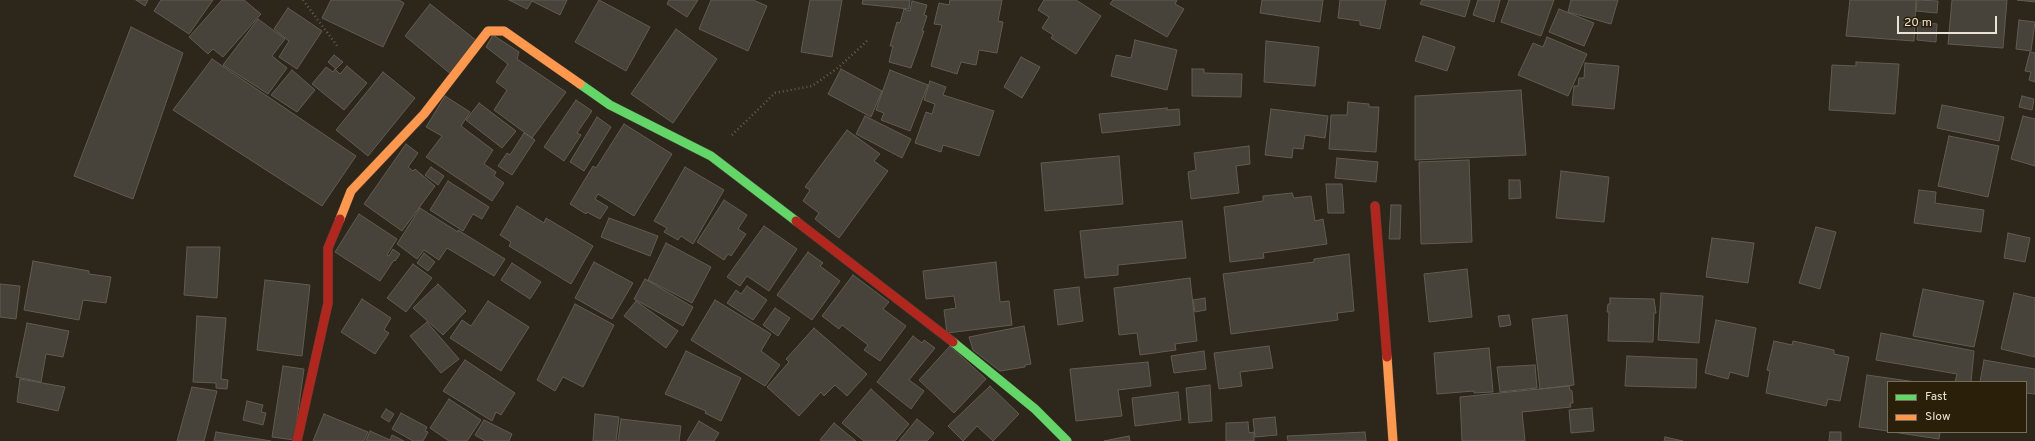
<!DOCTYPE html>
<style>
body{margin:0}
#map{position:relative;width:2035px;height:441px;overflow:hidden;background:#2c261b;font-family:Overpass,sans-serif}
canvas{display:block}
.legend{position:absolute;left:1887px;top:381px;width:140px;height:52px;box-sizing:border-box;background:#2a1f09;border:1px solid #766d5b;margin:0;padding:5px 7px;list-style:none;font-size:12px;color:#e9e2d5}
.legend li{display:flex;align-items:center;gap:8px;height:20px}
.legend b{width:20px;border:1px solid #766d5b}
.scale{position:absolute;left:1897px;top:16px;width:100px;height:18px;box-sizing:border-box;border:2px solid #e9e2d5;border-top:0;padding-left:5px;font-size:12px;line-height:14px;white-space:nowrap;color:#e9e2d5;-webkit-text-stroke:3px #2a1f09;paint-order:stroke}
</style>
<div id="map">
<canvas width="2035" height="441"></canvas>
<ul class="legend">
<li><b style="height:5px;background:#63d668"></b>Fast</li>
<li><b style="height:5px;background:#ff974d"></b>Slow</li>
</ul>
<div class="scale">20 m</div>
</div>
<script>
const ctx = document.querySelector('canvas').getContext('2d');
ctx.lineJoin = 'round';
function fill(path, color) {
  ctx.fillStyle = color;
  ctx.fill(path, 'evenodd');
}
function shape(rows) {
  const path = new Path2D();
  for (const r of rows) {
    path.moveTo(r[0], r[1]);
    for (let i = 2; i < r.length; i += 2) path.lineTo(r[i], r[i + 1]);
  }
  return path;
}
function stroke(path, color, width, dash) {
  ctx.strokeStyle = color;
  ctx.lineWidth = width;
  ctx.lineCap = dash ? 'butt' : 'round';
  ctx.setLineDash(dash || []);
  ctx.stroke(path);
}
const building = shape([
 [136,0,148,0,145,6,136,0],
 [161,0,213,0,189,34,154,11,161,0],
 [222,0,244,0,261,14,223,57,213,49,208,54,189,37,222,0],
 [331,0,399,0,404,3,383,47,322,18,331,0],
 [509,0,567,0,560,15,532,1,527,9,509,0],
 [599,0,650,27,626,71,575,42,599,0],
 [669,0,698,0,687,17,667,4,669,0],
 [711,0,753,0,767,6,748,51,699,29,711,0],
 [810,0,842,0,832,57,801,52,810,0],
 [863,0,910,0,909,9,862,4,863,0],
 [950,0,1002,0,998,21,1003,22,997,53,979,50,976,65,961,62,957,74,931,66,942,25,934,24,939,3,949,5,950,0],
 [1044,0,1076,0,1101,16,1076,54,1051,38,1053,35,1042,28,1049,17,1038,10,1044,0],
 [1113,0,1177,0,1175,4,1184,9,1167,37,1110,4,1113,0],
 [1262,0,1323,0,1320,22,1260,13,1262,0],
 [1340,0,1386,0,1380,29,1360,25,1360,21,1338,18,1340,0],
 [1422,0,1470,0,1465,17,1420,4,1422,0],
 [1478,0,1500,0,1494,22,1473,15,1478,0],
 [1509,0,1554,0,1541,36,1501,22,1509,0],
 [1571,0,1618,0,1611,24,1568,12,1571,0],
 [1850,0,1916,0,1914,41,1846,36,1850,0],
 [1917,0,1938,1,1937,13,1916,11,1917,0],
 [1952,0,2007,0,2003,48,1948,44,1952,0],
 [2035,0,2035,2,2017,0,2035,0],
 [912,1,927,5,924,15,927,16,922,31,924,31,911,68,889,62,893,46,890,46,897,22,900,23,904,9,910,11,912,1],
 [430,4,477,41,452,75,405,36,430,4],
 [288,8,322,31,297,69,279,57,289,41,274,29,288,8],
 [1559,9,1594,23,1584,46,1549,32,1559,9],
 [258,19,285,39,272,56,287,68,268,94,223,65,258,19],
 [2019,20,2035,22,2031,51,2016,49,2019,20],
 [1918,22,1937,24,1936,42,1917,40,1918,22],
 [131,27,183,53,133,199,74,176,131,27],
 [676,29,717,59,673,123,631,94,676,29],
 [493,35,519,52,517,59,566,92,532,138,494,110,507,90,496,82,508,64,486,47,493,35],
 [1423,36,1455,47,1447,71,1415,61,1423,36],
 [1547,37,1587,54,1568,96,1518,75,1533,43,1543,47,1547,37],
 [1135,40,1177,50,1167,90,1111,76,1116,55,1131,58,1135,40],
 [1266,41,1319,47,1315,86,1264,82,1266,41],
 [2030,52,2035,53,2035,82,2029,80,2031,72,2025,71,2030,52],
 [334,55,343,62,336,69,328,62,334,55],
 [1021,57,1040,67,1022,98,1004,87,1021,57],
 [212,59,356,156,322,206,173,110,212,59],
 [1856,62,1899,64,1895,114,1829,110,1832,65,1856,66,1856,62],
 [1585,63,1619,66,1614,109,1572,105,1574,86,1578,86,1579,78,1584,78,1585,63],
 [347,66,367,83,344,110,312,84,326,67,333,72,335,69,340,74,347,66],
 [841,69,882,91,871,117,828,94,841,69],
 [1192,69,1204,69,1204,73,1242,74,1241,97,1192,96,1192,69],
 [292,70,315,90,297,112,271,95,292,70],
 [890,70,928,85,910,131,881,120,884,113,876,110,890,70],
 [383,72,415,98,368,156,336,130,383,72],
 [930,81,946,87,943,95,994,111,979,156,943,145,941,152,915,143,926,112,932,114,935,104,924,100,930,81],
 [1521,90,1526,155,1415,160,1415,96,1521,90],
 [445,96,470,112,461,126,493,150,484,164,496,172,494,176,504,183,492,201,426,157,442,136,426,127,445,96],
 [2022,96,2034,99,2032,110,2019,107,2022,96],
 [576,100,592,111,577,133,581,135,564,161,544,147,576,100],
 [1348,102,1369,104,1369,107,1379,107,1376,152,1329,149,1331,115,1347,115,1348,102],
 [479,103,516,131,502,148,466,120,479,103],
 [1942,105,2004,117,1999,141,1937,128,1942,105],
 [1167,108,1167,110,1179,109,1180,125,1102,133,1099,114,1167,108],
 [1271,109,1328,116,1325,138,1305,135,1303,149,1293,148,1292,158,1265,155,1271,109],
 [865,116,911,139,902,158,856,134,865,116],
 [2023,116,2035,119,2035,166,2011,159,2023,116],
 [597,117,611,127,584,171,570,162,597,117],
 [624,124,672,154,634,216,598,194,595,199,608,207,600,219,587,212,586,214,570,204,593,166,596,168,624,124],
 [847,130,880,154,874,161,888,171,839,238,815,219,819,213,803,201,810,190,805,187,847,130],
 [524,133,535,140,512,175,498,166,507,153,510,155,524,133],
 [1949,136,1999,146,1988,197,1938,186,1949,136],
 [406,144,418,153,408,167,413,171,415,169,435,186,402,231,364,204,406,144],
 [1249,146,1250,164,1236,166,1239,193,1191,199,1188,172,1196,170,1194,153,1249,146],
 [1119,156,1123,204,1045,211,1041,163,1119,156],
 [1337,158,1378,162,1376,182,1335,178,1337,158],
 [1469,160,1472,242,1421,244,1419,162,1469,160],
 [431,167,444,176,438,185,425,175,431,167],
 [685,167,724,190,693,244,681,236,678,240,664,232,667,228,654,221,685,167],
 [1561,171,1609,177,1604,222,1556,218,1561,171],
 [1509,180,1520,180,1521,198,1509,199,1509,180],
 [448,181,489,207,482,219,473,214,463,231,430,210,448,181],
 [1326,184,1342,184,1344,213,1328,213,1326,184],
 [1919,190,1936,192,1935,203,1984,210,1981,232,1914,223,1919,190],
 [1292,193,1294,198,1311,196,1315,221,1323,219,1327,244,1263,253,1264,258,1230,262,1224,207,1263,201,1263,196,1292,193],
 [724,200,747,215,738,229,746,234,731,256,728,254,724,260,697,242,724,200],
 [1391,205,1401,205,1400,239,1389,239,1391,205],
 [517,206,544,223,546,218,593,246,571,284,509,246,511,242,500,235,517,206],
 [420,208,458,232,458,230,505,259,494,276,447,248,439,260,424,250,417,259,397,244,420,208],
 [359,214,397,239,387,255,389,256,393,249,400,254,395,261,394,260,380,281,335,252,359,214],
 [609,218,658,236,650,256,601,237,609,218],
 [1182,221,1186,258,1118,265,1118,275,1085,278,1080,231,1182,221],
 [764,226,797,249,769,291,747,276,740,286,727,277,764,226],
 [1816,227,1836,232,1820,289,1799,283,1816,227],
 [2008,233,2030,238,2025,262,2004,258,2008,233],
 [1712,238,1754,243,1748,283,1706,277,1712,238],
 [666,243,711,267,692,303,648,280,666,243],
 [187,247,220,247,217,298,184,295,187,247],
 [808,252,823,263,820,266,840,281,812,320,777,295,808,252],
 [424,253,435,262,428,271,417,263,424,253],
 [1349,254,1354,311,1337,313,1338,320,1231,334,1223,274,1314,262,1314,259,1349,254],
 [33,261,89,271,89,274,111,277,106,303,83,300,79,320,24,310,33,261],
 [594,262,633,283,612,319,575,298,594,262],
 [996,262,1000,302,1009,301,1012,325,947,333,944,310,956,308,954,296,926,299,923,271,996,262],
 [512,263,541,282,530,299,501,280,512,263],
 [413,264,432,278,406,312,387,298,413,264],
 [1467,269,1472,317,1429,322,1424,274,1467,269],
 [853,275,889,302,883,309,906,326,880,361,864,350,868,345,842,325,839,329,822,316,853,275],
 [1190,278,1197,341,1175,344,1176,350,1140,355,1137,333,1119,335,1114,288,1190,278],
 [645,279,693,307,683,326,634,299,645,279],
 [265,280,310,285,302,356,257,350,265,280],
 [0,284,20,286,16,319,0,317,0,284],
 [438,284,466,311,443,335,413,308,438,284],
 [747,286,767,300,753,320,727,303,736,290,741,294,747,286],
 [1079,287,1083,321,1058,325,1054,290,1079,287],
 [1923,289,1984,301,1974,347,1913,336,1923,289],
 [1661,293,1703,296,1699,343,1658,340,1661,293],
 [2014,293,2035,298,2035,357,2001,349,2014,293],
 [1205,298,1206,310,1195,312,1193,300,1205,298],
 [1610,298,1654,299,1656,313,1654,313,1653,342,1608,341,1609,312,1607,312,1608,304,1610,304,1610,298],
 [362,299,391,318,384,330,389,333,375,354,341,332,362,299],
 [715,300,771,334,761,351,780,365,765,386,691,340,715,300],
 [488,301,529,327,501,371,450,338,462,320,471,326,488,301],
 [636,301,678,331,666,348,624,316,636,301],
 [575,304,614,325,583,387,563,377,555,391,537,380,575,304],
 [775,308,790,318,778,336,763,325,775,308],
 [1509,315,1511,325,1500,327,1498,316,1509,315],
 [1567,315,1574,385,1540,389,1532,319,1567,315],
 [197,316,226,318,221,379,228,380,227,389,216,388,216,383,193,382,197,316],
 [1716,320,1756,328,1748,377,1730,372,1728,379,1705,373,1716,320],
 [427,322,459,359,441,373,410,336,427,322],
 [27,323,69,331,63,357,46,354,41,382,16,377,27,323],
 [1024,326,1031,364,1025,365,1025,367,1000,371,973,350,969,337,1024,326],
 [814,328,867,374,847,396,835,385,824,396,821,392,799,416,767,387,789,362,786,359,814,328],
 [1881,333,1974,351,1971,382,1955,382,1957,374,1876,360,1881,333],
 [913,336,922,343,924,340,935,348,909,380,924,391,911,409,877,382,913,336],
 [1774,341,1792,345,1793,341,1834,350,1834,354,1849,357,1840,401,1828,399,1826,406,1766,393,1770,371,1767,370,1774,341],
 [950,346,986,379,954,413,919,380,950,346],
 [1269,346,1273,368,1240,372,1242,386,1219,389,1214,353,1269,346],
 [1489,348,1493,392,1474,393,1474,391,1437,394,1434,353,1489,348],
 [686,351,741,378,721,421,705,413,706,411,665,394,686,351],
 [1204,351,1206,369,1174,373,1171,356,1204,351],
 [1627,356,1697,359,1696,388,1625,386,1627,356],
 [465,360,515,393,501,415,496,412,492,421,443,391,465,360],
 [1984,360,2035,369,2035,394,2026,393,2026,382,1980,382,1984,360],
 [1148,362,1151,386,1118,390,1122,416,1076,421,1070,369,1148,362],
 [1535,365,1537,388,1500,392,1497,367,1535,365],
 [283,366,304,369,294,440,272,437,283,366],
 [1867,375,1916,382,1888,382,1888,431,1859,427,1867,375],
 [20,379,65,387,58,411,17,402,20,379],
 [1210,385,1212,421,1189,423,1186,388,1210,385],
 [990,386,1019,414,993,441,977,426,963,441,948,426,990,386],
 [1569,386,1570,390,1572,391,1573,403,1570,403,1571,407,1522,412,1525,441,1462,441,1460,397,1569,386],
 [192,387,217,391,204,441,177,441,192,387],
 [871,389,909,424,895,441,864,441,842,423,871,389],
 [1178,392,1181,420,1135,426,1132,398,1178,392],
 [449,399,481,420,467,441,449,441,430,428,449,399],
 [247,401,263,405,261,412,266,413,263,425,243,420,247,401],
 [1592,408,1594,431,1571,433,1569,410,1592,408],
 [386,409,394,414,389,422,381,417,386,409],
 [401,413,427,427,425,431,428,432,423,441,413,441,392,429,401,413],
 [324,414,368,432,364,441,313,441,324,414],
 [595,414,619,417,616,441,593,441,595,414],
 [1275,417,1277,435,1255,437,1253,419,1275,417],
 [621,419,681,426,679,441,618,441,621,419],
 [917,419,934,433,927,441,899,441,917,419],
 [484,420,512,434,509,441,485,441,475,435,484,420],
 [699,421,719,433,714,441,687,441,699,421],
 [1248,422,1249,433,1254,432,1254,441,1226,441,1226,423,1248,422],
 [834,423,856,441,822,441,820,440,834,423],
 [370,431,390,440,392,435,404,441,366,441,370,431],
 [216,432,271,441,214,441,216,432],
 [1365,432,1366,441,1288,441,1287,436,1365,432],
 [1830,432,1841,432,1841,441,1829,441,1830,432],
 [1893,432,1940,432,1939,439,1893,432],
 [1129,436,1130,441,1104,441,1129,436],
 [1665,437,1683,441,1664,441,1665,437]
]);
const path = shape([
 [303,0,338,47],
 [732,135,775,93,812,86,839,67,868,40]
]);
const fast = shape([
 [580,84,610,105,711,156,796,221],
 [953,342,1035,409,1067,441]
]);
const slow = shape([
 [340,219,351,191,424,114,488,31,504,31,580,84],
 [1387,357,1393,441]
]);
const jam = shape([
 [1375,206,1387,357],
 [796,221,953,342],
 [297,441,328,303,328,248,340,219]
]);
fill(building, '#48433a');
stroke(building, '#615c52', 1);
stroke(fast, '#474138', 10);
stroke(slow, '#474138', 10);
stroke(jam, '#474138', 10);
stroke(path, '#625c54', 2.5, [1, 3]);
stroke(fast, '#63d668', 9);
stroke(slow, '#ff974d', 9);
stroke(jam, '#b3261e', 9);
</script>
